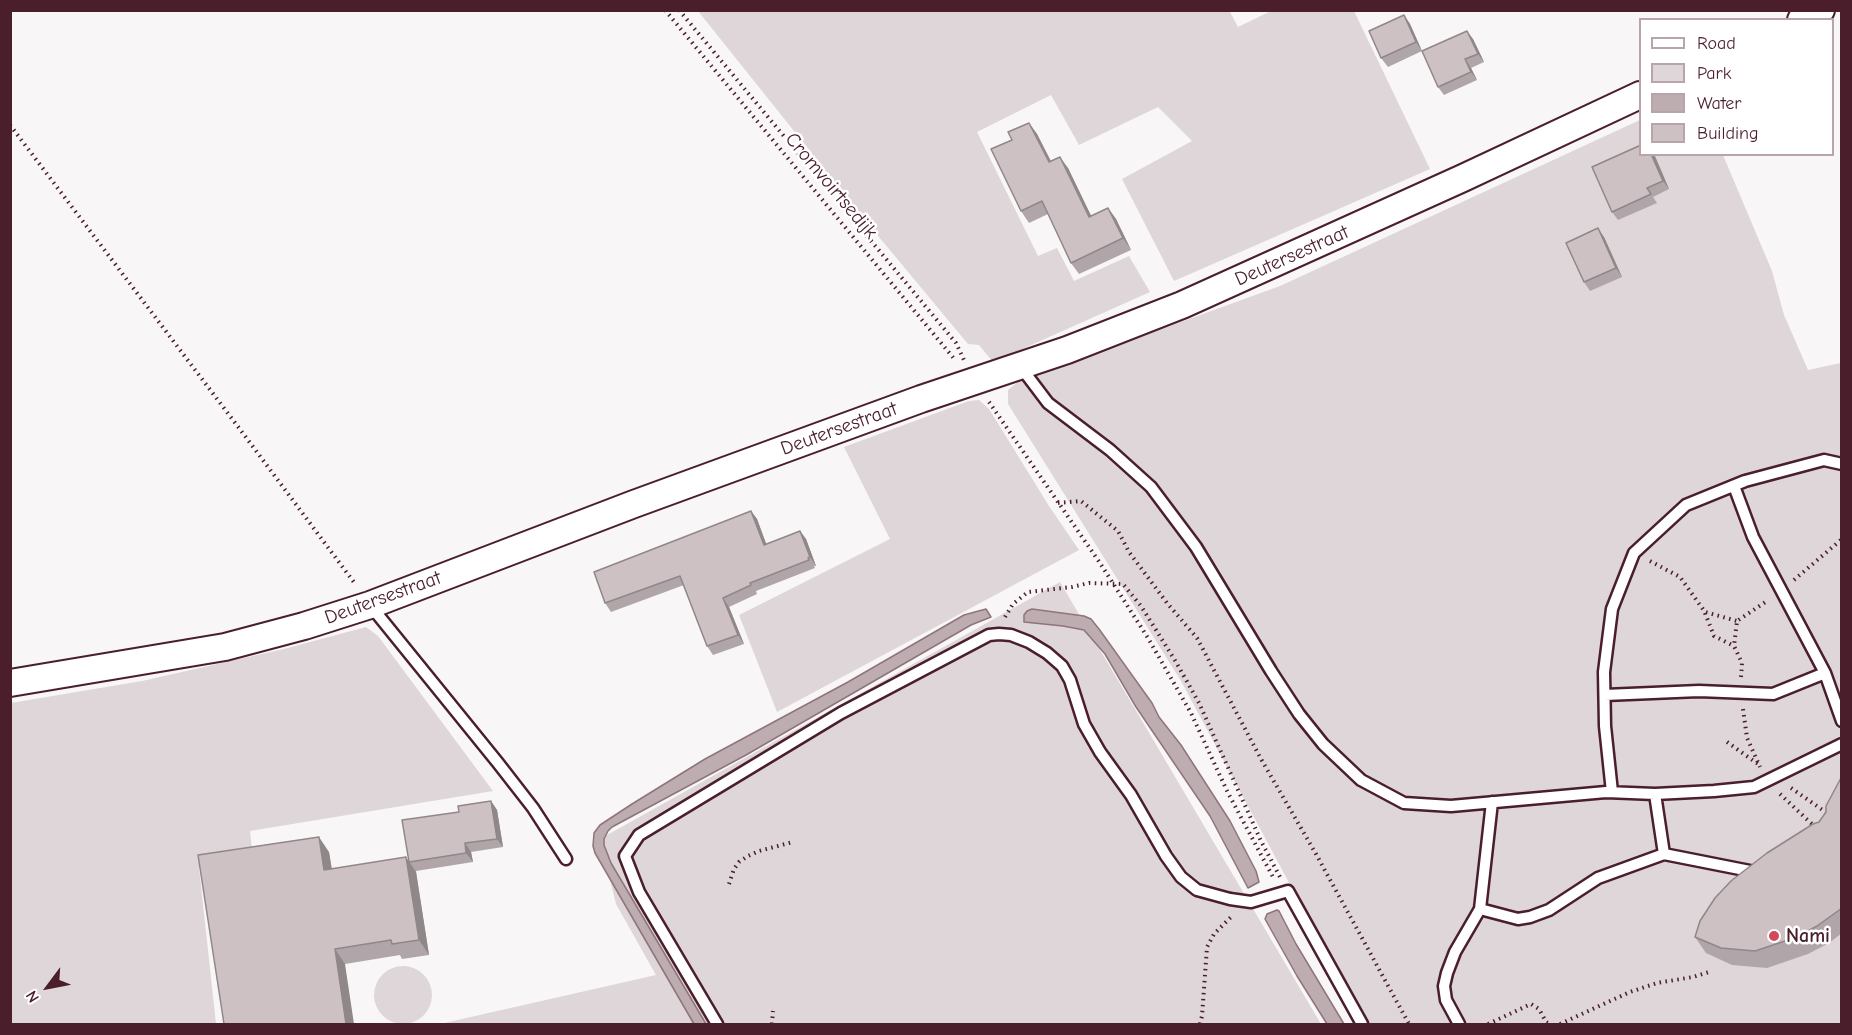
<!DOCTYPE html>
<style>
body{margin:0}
#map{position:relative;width:1852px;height:1035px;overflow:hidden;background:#f8f6f7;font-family:"Comic Neue",sans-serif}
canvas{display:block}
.frame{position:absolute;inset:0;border:12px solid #4a1f2b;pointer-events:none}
.legend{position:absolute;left:1639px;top:18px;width:195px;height:138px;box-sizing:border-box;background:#fff;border:2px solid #b7a5aa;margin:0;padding:8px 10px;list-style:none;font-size:18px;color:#4a1f2b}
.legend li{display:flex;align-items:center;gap:12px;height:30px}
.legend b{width:30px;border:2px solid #b7a5aa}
.north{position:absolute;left:18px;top:957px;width:60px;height:60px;-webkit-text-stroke:4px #fff;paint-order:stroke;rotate:238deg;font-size:16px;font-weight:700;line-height:24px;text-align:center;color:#4a1f2b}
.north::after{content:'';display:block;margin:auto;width:21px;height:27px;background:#4a1f2b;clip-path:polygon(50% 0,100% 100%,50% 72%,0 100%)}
</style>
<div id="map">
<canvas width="1852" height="1035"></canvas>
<div class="frame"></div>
<ul class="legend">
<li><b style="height:8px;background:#fff"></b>Road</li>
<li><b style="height:16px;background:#ded6d9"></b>Park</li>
<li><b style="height:16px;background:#bdadb0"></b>Water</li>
<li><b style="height:16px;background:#cdc1c4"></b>Building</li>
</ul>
<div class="north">N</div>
</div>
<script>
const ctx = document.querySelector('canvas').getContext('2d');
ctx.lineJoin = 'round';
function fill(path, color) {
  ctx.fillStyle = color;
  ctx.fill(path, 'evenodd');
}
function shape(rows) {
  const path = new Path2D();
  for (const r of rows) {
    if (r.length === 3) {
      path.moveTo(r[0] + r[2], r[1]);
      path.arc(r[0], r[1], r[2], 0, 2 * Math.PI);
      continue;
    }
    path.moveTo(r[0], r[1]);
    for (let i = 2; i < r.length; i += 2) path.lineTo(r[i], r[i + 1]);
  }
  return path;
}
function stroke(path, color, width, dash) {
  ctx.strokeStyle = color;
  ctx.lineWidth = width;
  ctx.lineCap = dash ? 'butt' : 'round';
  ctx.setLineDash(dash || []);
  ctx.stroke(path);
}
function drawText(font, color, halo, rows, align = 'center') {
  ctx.font = font + ' "Comic Neue",sans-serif';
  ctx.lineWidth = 5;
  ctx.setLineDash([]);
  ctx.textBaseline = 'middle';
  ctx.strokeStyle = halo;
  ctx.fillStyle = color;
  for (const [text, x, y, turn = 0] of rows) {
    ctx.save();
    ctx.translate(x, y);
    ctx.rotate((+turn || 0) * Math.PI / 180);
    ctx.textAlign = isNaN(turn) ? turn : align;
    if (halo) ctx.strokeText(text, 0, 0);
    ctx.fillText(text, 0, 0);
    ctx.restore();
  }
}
const green = shape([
 [1229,10,1238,27,1271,11,1354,11,1430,169,1174,281,1122,179,1192,141,1158,107,1079,145,1051,95,977,132,1038,256,1057,248,1074,281,1129,256,1150,292,993,362,979,345,968,344,874,231,698,11],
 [1640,120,1640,154,1723,155,1772,271,1784,315,1808,370,1841,363,1841,1024,1368,1024,1324,948,1181,681,1008,404,1008,390,1019,381,1280,286],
 [979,400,989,409,1049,506,1079,550,777,712,739,615,890,539,844,447,969,401],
 [1060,582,1321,1024,440,1024,656,975,616,904,600,839],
 [366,627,378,636,493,791,250,831,253,859,199,868,216,1024,11,1024,11,703,142,681,284,649],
 [403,995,29]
]);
const water = shape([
 [986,609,991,617,971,625,746,755,612,827,608,831,604,839,604,845,611,863,706,1024,694,1024,595,853,593,846,594,833,600,825,632,804,705,759,848,682,964,615,986,609],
 [1032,609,1084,616,1091,619,1099,629,1152,703,1159,717,1181,745,1230,821,1256,871,1259,882,1248,888,1210,816,1136,707,1105,654,1084,630,1063,626,1024,622,1024,615,1027,611,1032,609],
 [1277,910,1279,911,1296,944,1344,1024,1327,1024,1297,976,1265,919,1267,914,1277,910]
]);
const path = shape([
 [665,10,956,361],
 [679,10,956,343,964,360],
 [10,125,239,428,356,585],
 [989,402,1100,563,1148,638,1191,713,1228,793,1274,879],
 [1058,503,1081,501,1118,531,1129,552,1167,603,1197,638,1261,759,1316,854,1409,1024],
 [1650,561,1680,577,1705,612,1737,621],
 [1794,580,1842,539],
 [1705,613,1714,636,1734,646],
 [1005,617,1013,604,1028,592,1072,587,1089,583,1123,584,1141,606,1176,662,1199,703,1261,841,1280,877],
 [1741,677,1742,663,1734,646,1737,621,1767,601],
 [1743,709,1747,738,1760,767],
 [1727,742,1758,764],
 [1791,788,1827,813],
 [1780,794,1814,826],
 [729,884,734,869,739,862,748,856,759,851,793,842],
 [772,1024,773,1011],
 [1200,1024,1202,1016,1207,947,1214,934,1231,917],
 [1488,1024,1531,1004,1539,1009,1546,1022,1550,1024],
 [1560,1024,1630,992,1657,983,1693,977,1712,971]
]);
const service = shape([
 [1020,366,1048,403,1110,450,1151,487,1196,547,1271,671,1299,714,1323,744,1361,780,1404,803,1451,806,1606,792,1655,794,1714,791,1754,787,1842,744],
 [1734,486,1753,537,1825,673],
 [370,605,498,763,533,808,566,859],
 [1605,695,1699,691,1773,694,1825,673,1842,721],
 [1612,792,1605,726,1604,672,1612,609,1634,553,1686,505,1745,481,1824,460,1842,464],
 [1664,854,1755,872,1758,870],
 [1480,909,1518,919,1530,917,1549,910,1598,878,1664,854,1655,794],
 [717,1024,639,892,625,856,639,835,841,713,989,635,999,634,1011,635,1029,642,1047,653,1062,666,1070,680,1084,724,1100,752,1131,795,1166,856,1181,877,1197,890,1230,899,1251,902,1288,891,1362,1024],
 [1459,1024,1446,1000,1444,986,1447,973,1455,952,1480,909,1492,802]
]);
const tertiary = shape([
 [1801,20,1821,10],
 [10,683,225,647,304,626,370,605,634,504,921,399,1067,350,1182,305,1463,178,1640,95]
]);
const wall = shape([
 [1404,15,1410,24,1422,51,1388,67,1381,58],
 [1473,39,1484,62,1471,68,1477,80,1444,95,1438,87],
 [1029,123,1037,134,1051,161,1068,168,1091,216,1108,208,1116,219,1131,250,1079,274,1071,263,1048,214,1029,223,1021,211,1012,140],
 [1654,154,1669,189,1653,197,1657,203,1618,220,1612,212],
 [1604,237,1622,277,1590,291,1584,282],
 [751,511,757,519,766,544,800,531,806,539,816,566,814,566,815,568,756,591,757,594,729,607,744,644,713,655,707,646,684,585,611,612,605,603],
 [1842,776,1842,933,1829,943,1808,954,1767,968,1732,965,1706,953,1695,937,1819,822,1826,812],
 [491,801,497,810,503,847,471,852,473,862,416,871,429,955,402,959,400,955,345,964,224,1024,329,852,332,869,409,861,459,812]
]);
const shadedWall = shape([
 [1404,15,1410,24,1422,51,1416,42],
 [1467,31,1473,39,1484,62,1478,54],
 [1465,59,1471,68,1477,80,1471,72],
 [1029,123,1037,134,1057,174,1049,162],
 [1651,154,1654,154,1669,189,1663,181],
 [1060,157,1068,168,1097,228,1089,217],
 [1108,208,1116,219,1131,250,1123,238],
 [1598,228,1604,237,1622,277,1616,268],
 [751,511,757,519,770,554,764,545],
 [800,531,806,539,816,566,810,557],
 [723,598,729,607,744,644,738,635],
 [491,801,497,810,503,847,497,839],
 [319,837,329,852,334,885,324,870],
 [465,843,471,852,473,862,466,853],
 [406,857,416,872,429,955,419,940],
 [335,949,345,964,354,1024,346,1024]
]);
const building = shape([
 [1404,15,1416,42,1381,58,1369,31,1404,15],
 [1467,31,1478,54,1465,59,1471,72,1438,87,1422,51,1467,31],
 [1029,123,1049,162,1060,157,1089,217,1108,208,1123,238,1071,263,1042,201,1021,211,991,149,1012,140,1008,132,1029,123],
 [1641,145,1641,154,1651,154,1663,181,1647,188,1651,194,1612,212,1592,167,1641,145],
 [1598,228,1616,268,1584,282,1566,243,1598,228],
 [751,511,764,545,800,531,810,557,808,558,809,560,750,583,751,585,723,598,738,635,707,646,680,576,605,603,594,572,751,511],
 [1842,776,1842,908,1817,926,1797,937,1755,951,1721,948,1695,937,1700,921,1715,898,1731,881,1767,853,1813,824,1819,822,1826,812,1826,806,1842,776],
 [491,801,497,839,465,843,466,853,409,862,402,820,459,812,458,806,491,801],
 [319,837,324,870,406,857,419,940,392,944,391,940,335,949,346,1024,224,1024,198,855,319,837]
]);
const markers = [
 [1774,936,6,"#d1495b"]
];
const streetNames = [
 ["Cromvoirtsedijk",831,186,50],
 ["Deutersestraat",1292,256,-24],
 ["Deutersestraat",839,429,-20],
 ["Deutersestraat",383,598,-20]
];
const poiNames = [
 ["Nami",1786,936]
];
fill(green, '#ded6d9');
fill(water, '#bdadb0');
stroke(water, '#8f747b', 1.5);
stroke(service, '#4a1f2b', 15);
stroke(tertiary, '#4a1f2b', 30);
stroke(path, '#4a1f2b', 4, [1.5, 4.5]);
stroke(service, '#fff', 10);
stroke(tertiary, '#fff', 26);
fill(wall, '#b0a6a9');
fill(shadedWall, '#908789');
fill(building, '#cdc1c4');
stroke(building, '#908789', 1.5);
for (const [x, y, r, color] of markers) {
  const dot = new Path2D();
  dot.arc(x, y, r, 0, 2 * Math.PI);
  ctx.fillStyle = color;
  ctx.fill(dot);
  stroke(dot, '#fff', 2);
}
drawText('20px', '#4a1f2b', '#fff', streetNames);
drawText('bold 20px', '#4a1f2b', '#fff', poiNames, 'left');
</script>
